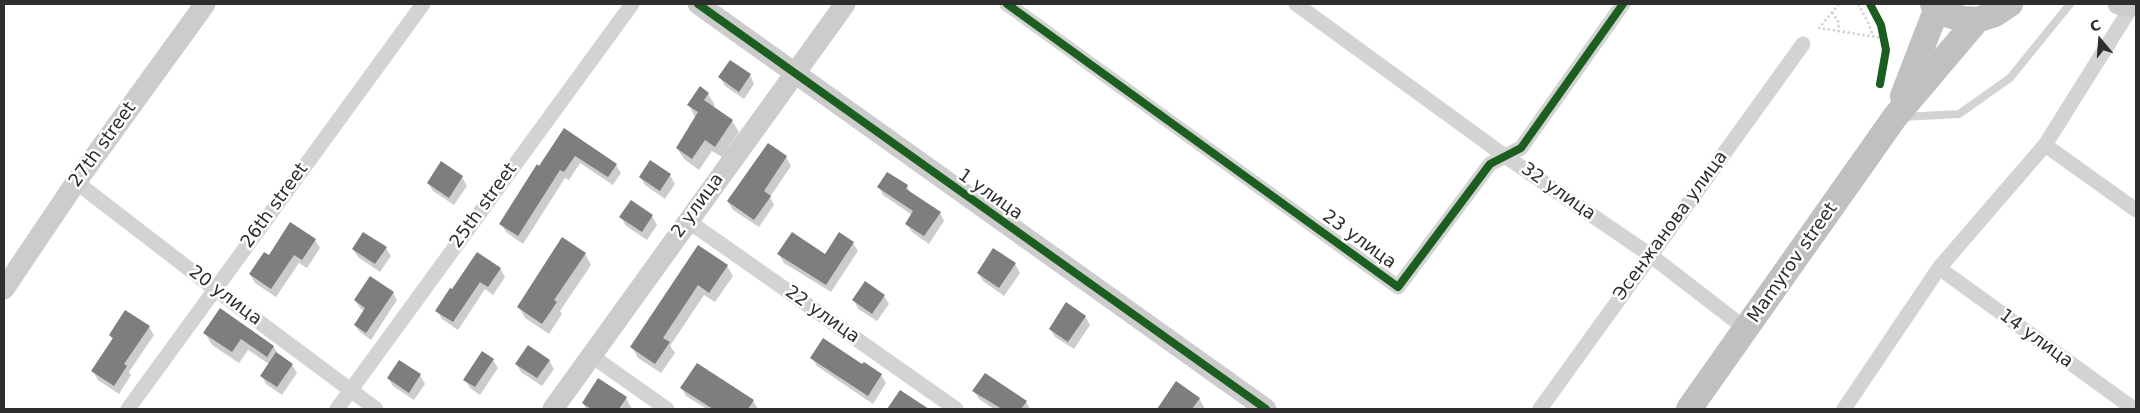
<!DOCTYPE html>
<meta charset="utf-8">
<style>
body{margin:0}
#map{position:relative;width:2140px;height:413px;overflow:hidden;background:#fff;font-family:"DejaVu Sans",sans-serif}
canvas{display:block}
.frame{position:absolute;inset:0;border:5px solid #2e2e2e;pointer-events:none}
.north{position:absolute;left:2075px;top:15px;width:50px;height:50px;-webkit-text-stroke:4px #fff;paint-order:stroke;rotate:342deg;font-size:14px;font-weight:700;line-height:20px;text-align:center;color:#2e2e2e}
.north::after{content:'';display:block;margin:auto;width:18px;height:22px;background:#2e2e2e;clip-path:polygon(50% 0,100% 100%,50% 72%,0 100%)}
</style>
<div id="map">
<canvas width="2140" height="413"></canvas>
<div class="frame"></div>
<div class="north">С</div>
</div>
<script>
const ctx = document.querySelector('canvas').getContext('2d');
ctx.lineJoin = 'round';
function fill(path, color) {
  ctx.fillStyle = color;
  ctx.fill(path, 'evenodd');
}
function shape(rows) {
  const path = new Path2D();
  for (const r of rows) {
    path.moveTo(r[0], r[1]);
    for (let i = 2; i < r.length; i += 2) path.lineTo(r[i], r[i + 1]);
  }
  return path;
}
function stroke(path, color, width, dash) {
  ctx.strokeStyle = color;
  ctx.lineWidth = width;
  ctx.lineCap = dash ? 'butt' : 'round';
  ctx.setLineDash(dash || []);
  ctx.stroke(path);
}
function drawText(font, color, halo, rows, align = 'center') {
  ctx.font = font + ' "DejaVu Sans",sans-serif';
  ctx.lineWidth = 5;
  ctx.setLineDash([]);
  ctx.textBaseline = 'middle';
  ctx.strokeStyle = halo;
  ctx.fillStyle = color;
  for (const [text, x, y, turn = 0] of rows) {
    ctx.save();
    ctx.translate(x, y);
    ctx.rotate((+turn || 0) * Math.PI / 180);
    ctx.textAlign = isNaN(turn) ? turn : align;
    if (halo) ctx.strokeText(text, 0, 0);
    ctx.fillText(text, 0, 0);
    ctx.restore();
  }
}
const shadow = shape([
 [750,75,754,84,744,99,725,86,720,77],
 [708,94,715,105,713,108,732,121,739,132,722,157,712,151,699,170,684,159,677,148,695,117,689,105],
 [565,130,616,165,621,173,613,185,580,163,569,180,565,178,523,244,506,232,501,224],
 [786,157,791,166,770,197,774,205,759,227,733,210,728,202],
 [650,162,670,175,675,184,665,199,645,185,640,177],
 [441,163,462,177,467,186,454,205,433,191,428,183],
 [907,186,912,195,940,213,944,221,929,244,912,232,907,224,912,215,883,195,879,187],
 [652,216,657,225,647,240,626,226,621,217],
 [840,234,853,243,858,251,831,292,784,263,779,254,825,255],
 [315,240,320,248,307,268,299,263,276,297,255,283,250,274,269,256],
 [698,247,727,266,733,276,715,302,704,295,670,346,675,353,661,373,638,358,632,347],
 [386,248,391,256,380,272,358,257,353,249],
 [585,254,591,265,560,311,562,314,549,334,525,318,519,307],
 [1015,264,1020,273,1004,296,983,281,978,273],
 [500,268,505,277,493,295,485,289,458,330,442,319,437,311],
 [393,293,397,300,371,340,360,332,355,325,364,311,360,308,355,300],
 [884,296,889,304,877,321,858,309,854,300],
 [220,310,274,347,279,356,292,365,297,373,282,395,266,384,262,376,269,364,248,350,239,363,212,345,205,333],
 [1085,316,1090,325,1074,349,1055,337,1050,329],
 [149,327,154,335,129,372,131,375,119,394,98,380,93,371,113,340,110,335],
 [812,358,862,366,881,375,886,383,873,404,817,366],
 [493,360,498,368,480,395,470,388,465,380],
 [549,360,554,369,542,386,521,372,516,364],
 [420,375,425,384,414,400,393,386,388,378],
 [1176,383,1199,398,1205,409,1159,409],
 [682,388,753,401,758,409,707,409,686,396],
 [974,391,1026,402,1030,409,994,409,979,399],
 [626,398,632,409,586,409,583,403]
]);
const building = shape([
 [730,60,751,74,739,92,718,77],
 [700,86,709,93,704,100,733,120,715,147,705,140,692,159,676,148,698,112,687,105],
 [564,128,617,164,608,177,575,156,564,172,560,170,518,236,499,224,537,164,539,166],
 [768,143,787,156,764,191,771,196,754,220,727,201],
 [650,160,671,174,660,191,639,177],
 [441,161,463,176,449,198,427,183],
 [887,172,908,185,906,189,941,212,924,236,905,224,913,211,877,187],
 [631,200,653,215,642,232,619,217],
 [290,222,316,239,302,260,294,255,271,289,249,274,264,252,269,255],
 [363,232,387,247,375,264,352,249],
 [792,232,825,254,839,232,854,242,826,285,777,254],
 [562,237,586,253,554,300,557,302,542,324,517,307],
 [698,245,728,265,709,293,698,285,663,338,670,342,655,364,630,347],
 [993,248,1016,263,999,288,977,273],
 [477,252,501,268,488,287,480,282,453,322,435,311,450,288,452,289],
 [370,276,394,292,366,333,354,325,365,308,354,300],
 [865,281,885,295,872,314,852,300],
 [1066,302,1086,316,1068,342,1049,329],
 [220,308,274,346,267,357,241,339,232,352,203,333],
 [125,310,150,326,124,364,127,366,114,386,91,371,113,338,109,335],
 [823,338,862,364,864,362,882,374,868,396,810,358],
 [528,345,550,360,537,378,515,364],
 [482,351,494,359,475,387,463,380],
 [276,352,293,364,277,387,260,376],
 [399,360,421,374,409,393,387,378],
 [697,363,754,400,748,409,713,409,680,388],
 [985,373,1027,401,1021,409,1002,409,972,391],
 [598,378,627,397,619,409,591,409,582,403],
 [1176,381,1200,398,1192,409,1157,409],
 [900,390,929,409,887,409]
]);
const path = shape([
 [1839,4,1819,28,1883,38],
 [1858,4,1868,22,1873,36],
 [1832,12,1839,23,1838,31]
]);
const lane = shape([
 [1902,117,1959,114,2010,78,2070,4]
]);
const street = shape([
 [1007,4,1398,287,1490,164,1521,148,1623,4],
 [1296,4,1505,156,1650,255,1746,329],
 [2045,145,2136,210],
 [76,182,215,289,376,409],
 [688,221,956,409],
 [1939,268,2134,409],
 [592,356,667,409],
 [128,409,423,4],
 [337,409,632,4],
 [1540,409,1803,44],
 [1844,409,1939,268,2045,145,2132,6]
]);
const secondary = shape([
 [698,4,1266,409],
 [2118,4,2132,6],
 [4,289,76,182,205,4],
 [553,409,845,4]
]);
const highway = shape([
 [1933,4,1949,15,1963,19,1977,20,1995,14,2010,4],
 [1903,96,1937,8],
 [1689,409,1895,117,1977,20]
]);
const cycleway = shape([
 [698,4,1266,409],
 [1007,4,1398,287,1490,164,1521,148,1623,4],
 [1870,4,1881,25,1886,50,1880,84]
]);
const streetNames = [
 ["27th street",103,145,-54],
 ["32 улица",1558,192,35],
 ["1 улица",990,195,35],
 ["26th street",275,206,-54],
 ["25th street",484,206,-54],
 ["2 улица",698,206,-54],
 ["Эсенжанова улица",1671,226,-54],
 ["23 улица",1359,240,36],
 ["Mamyrov street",1793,263,-55],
 ["20 улица",225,296,37],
 ["22 улица",822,315,35],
 ["14 улица",2036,339,36]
];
fill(shadow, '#0003');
fill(building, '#7e7e7e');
stroke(path, '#d3d3d3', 2.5, [2.5, 2.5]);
stroke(lane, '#d3d3d3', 8);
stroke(street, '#d3d3d3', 15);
stroke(secondary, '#ccc', 21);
stroke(highway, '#c0c0c0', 26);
stroke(cycleway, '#1b5e20', 8);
drawText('18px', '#2e2e2e', '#fff', streetNames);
</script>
